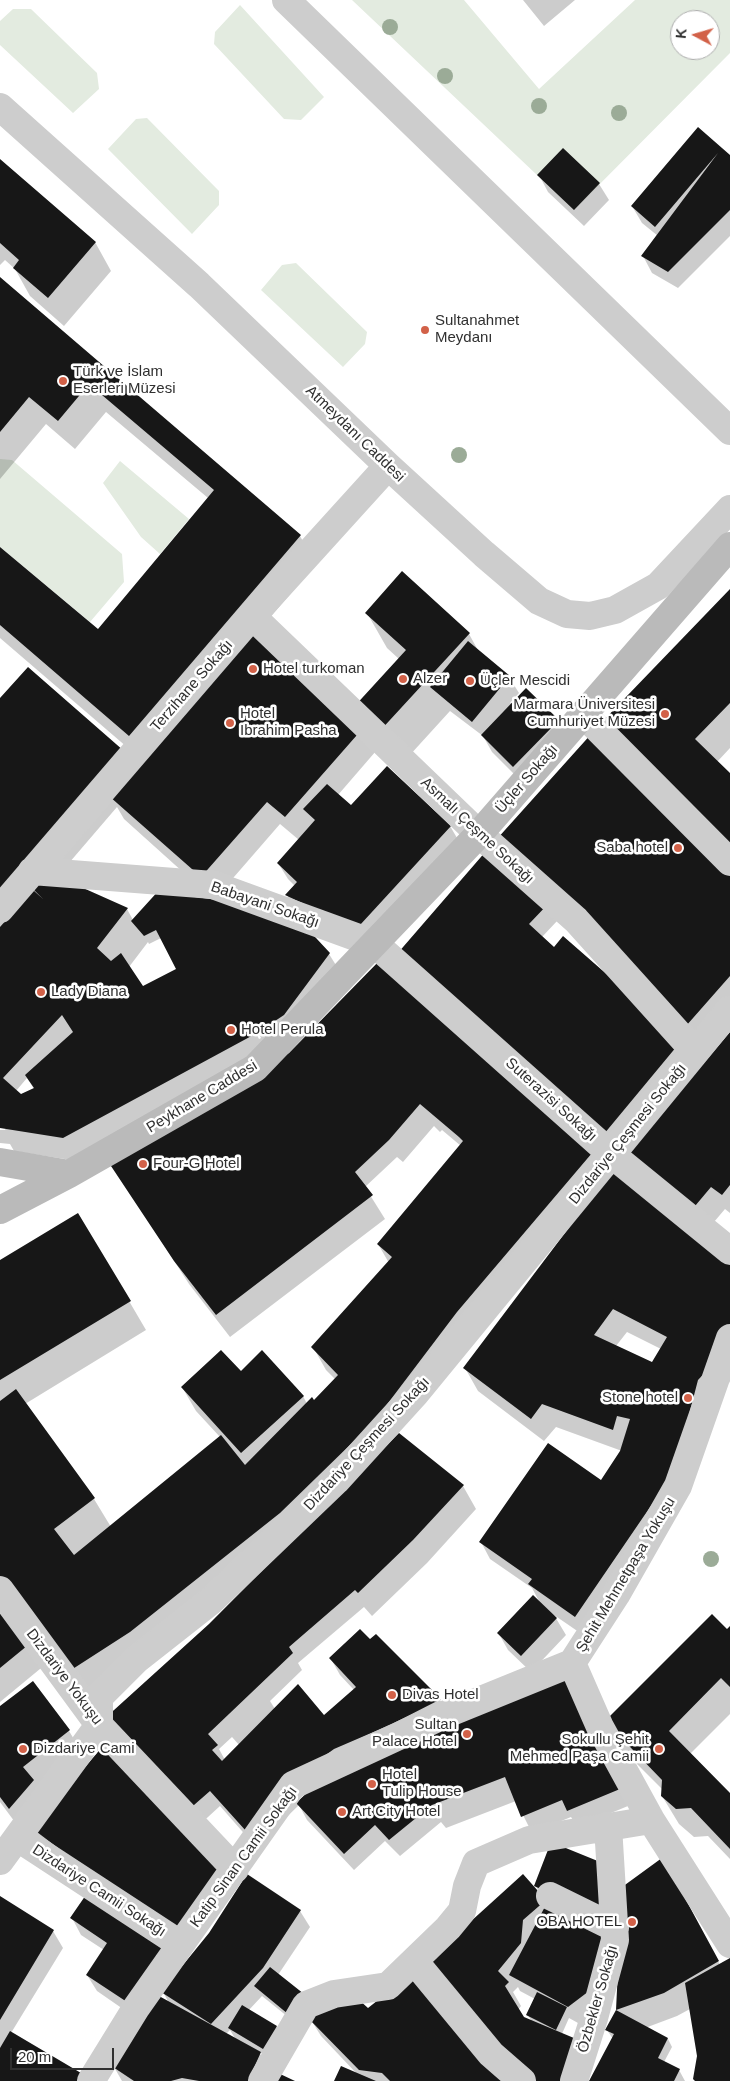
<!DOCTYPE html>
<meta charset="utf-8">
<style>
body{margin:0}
#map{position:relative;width:730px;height:2081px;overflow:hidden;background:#fff;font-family:Helvetica,sans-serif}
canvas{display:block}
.north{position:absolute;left:670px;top:10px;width:50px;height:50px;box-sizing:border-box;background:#fff;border:1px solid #acacac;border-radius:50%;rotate:276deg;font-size:14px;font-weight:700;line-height:20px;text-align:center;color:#303030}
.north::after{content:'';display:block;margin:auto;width:18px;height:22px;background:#d26148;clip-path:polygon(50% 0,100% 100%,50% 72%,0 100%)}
.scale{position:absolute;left:10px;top:2048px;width:104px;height:22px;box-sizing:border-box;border:2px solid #303030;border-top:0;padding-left:6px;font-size:15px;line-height:18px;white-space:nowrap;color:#303030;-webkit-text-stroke:4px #fff;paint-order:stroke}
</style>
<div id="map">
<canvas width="730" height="2081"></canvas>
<div class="north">K</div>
<div class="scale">20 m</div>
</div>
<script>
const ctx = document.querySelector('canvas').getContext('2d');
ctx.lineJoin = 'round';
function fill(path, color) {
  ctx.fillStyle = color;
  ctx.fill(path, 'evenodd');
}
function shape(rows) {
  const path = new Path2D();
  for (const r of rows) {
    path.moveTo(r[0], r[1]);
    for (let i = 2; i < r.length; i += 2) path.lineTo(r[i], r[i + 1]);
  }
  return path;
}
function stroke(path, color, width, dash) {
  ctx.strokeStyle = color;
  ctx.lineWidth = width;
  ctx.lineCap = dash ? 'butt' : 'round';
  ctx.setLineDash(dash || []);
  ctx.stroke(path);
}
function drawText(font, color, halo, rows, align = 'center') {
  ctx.font = font + ' Helvetica,sans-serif';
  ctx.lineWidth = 5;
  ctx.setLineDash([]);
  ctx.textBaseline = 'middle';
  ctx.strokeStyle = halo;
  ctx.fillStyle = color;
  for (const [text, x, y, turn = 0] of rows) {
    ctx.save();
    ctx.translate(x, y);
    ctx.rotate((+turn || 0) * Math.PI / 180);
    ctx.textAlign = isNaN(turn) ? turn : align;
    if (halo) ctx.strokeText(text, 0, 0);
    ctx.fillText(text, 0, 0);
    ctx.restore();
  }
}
const green = shape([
 [352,0,464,0,539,89,635,0,730,0,730,53,574,210],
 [680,20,710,20,710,50,680,50],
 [240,5,324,97,301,120,284,119,214,44,215,32],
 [13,9,31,9,97,73,99,89,73,113,0,45,0,21],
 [147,118,219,191,219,205,192,234,108,149,136,119],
 [296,263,367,332,365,344,343,367,261,290,282,265],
 [0,459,12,460,122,554,124,582,90,622,0,547],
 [120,461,189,519,160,554,141,537,103,483]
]);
const shadow = shape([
 [523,0,575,0,544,26],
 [698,129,730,157,730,236,678,288,652,273,643,256,658,236,642,223,632,206],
 [0,160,95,242,111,271,64,326,30,296,15,269,5,260,0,265],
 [539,175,599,184,609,200,584,226,548,192],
 [0,279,300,536,316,564,256,634,365,730,399,659,387,648,367,613,469,634,479,652,509,677,519,693,510,703,558,721,567,738,523,783,492,752,483,736,450,711,399,767,376,751,338,795,351,807,450,826,460,843,370,941,291,903,287,895,295,886,288,879,278,863,299,840,280,824,214,900,124,819,117,807,57,877,127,909,133,920,329,954,339,970,293,1031,77,1161,14,1151,10,1144,0,1143,0,1130,5,1130,6,1128,0,1127,0,700,142,760,0,638,0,548,98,630,208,498,106,412,75,449,46,424,0,479],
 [161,938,183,979,142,988,129,967,148,942,149,944],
 [221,964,224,964,261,1038,259,1039],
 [27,1078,34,1089,21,1095,16,1091],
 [730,591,730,748,717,762,730,775,618,753],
 [487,851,558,920,542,937,694,1064,618,1156,557,1102],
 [730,875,730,1014,700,1049,624,974],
 [384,958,606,1163,364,1456,463,1486,476,1509,427,1563,372,1616,364,1607,298,1663,302,1670,270,1701,275,1709,324,1717,354,1690,340,1675,331,1659,370,1641,376,1636,440,1700,449,1716,570,1670,628,1806,577,1827,571,1817,532,1833,516,1801,446,1828,441,1822,400,1856,385,1841,354,1870,307,1820,299,1805,256,1847,220,1806,196,1828,114,1737,210,1625,271,1564,86,1700,0,1581,0,1262,78,1214,146,1330,25,1404,94,1499,111,1527,220,1437,196,1411,182,1387,241,1372,303,1396,307,1404,314,1401,336,1380,326,1370,313,1347,389,1263,378,1244,461,1146,442,1130,440,1132,434,1126,403,1162,397,1157,365,1187,385,1219,230,1337,189,1284,111,1163,290,1053],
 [232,1737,240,1746,225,1760,219,1749],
 [322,1781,301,1801,297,1794],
 [730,1033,730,1213,725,1209,703,1235,730,1256,730,1381,729,1383,722,1380,589,1639,554,1615,566,1635,531,1672,508,1650,499,1634,540,1603,532,1588,490,1559,481,1542,602,1482,622,1451,556,1427,544,1441,478,1391,465,1368],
 [627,1332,661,1349,652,1363,616,1346],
 [0,1602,46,1664,0,1702],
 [730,1627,730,1714,690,1754,730,1795,730,1859,708,1836,694,1837,679,1824,662,1796,663,1790,623,1750,606,1722],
 [33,1683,69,1731,86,1759,50,1810,108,1741,136,2018,97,1991,87,1975,104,1950,81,1935,72,1918,90,1890,48,1852,33,1828,26,1837,0,1802,0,1708],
 [619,1884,689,1906,720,1965,730,1959,730,2081,696,2081,698,2056,690,2009,677,2016,645,2028,668,2039,672,2047,664,2062,679,2070,685,2081,591,2081,613,2039,607,2030,617,2011,619,1977,606,2002,578,2023,569,2018,561,2036,441,1986,540,1893,535,1885],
 [518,1987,520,1991,535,1999,528,2015,532,2022,523,2018,518,2010,521,2006,513,1992],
 [0,1897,53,1931,63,1948,11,2033,85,2081,0,2081],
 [300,1911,310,1927,278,1975,293,2021,262,1996,248,2011,277,2027,281,2035,268,2057,259,2052,274,2077,272,2081,122,2081,114,2067,169,2003,163,1992],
 [230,2030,236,2040,226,2034],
 [368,2010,505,2081,335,2081,358,2075,321,2036,311,2020]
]);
const building = shape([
 [698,127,730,155,730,210,668,272,641,256,718,153,655,227,631,206],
 [563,148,600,183,574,210,537,175],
 [0,159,96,242,48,298,13,268,19,260,0,243],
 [0,277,301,535,129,736,0,625,0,547,98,629,214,490,89,384,58,421,29,397,0,432],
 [402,571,470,633,378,733,352,709,406,650,365,613],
 [730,589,730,703,695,739,730,773,730,850,600,724],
 [254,631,364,727,285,817,267,802,201,877,109,796],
 [468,641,510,676,472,722,430,687],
 [28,667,124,751,0,896,0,698],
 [526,688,559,720,513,767,481,735],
 [593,732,730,874,730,976,686,1026,496,840],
 [387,766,451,826,360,925,326,914,285,895,297,882,277,863,315,820,303,809,327,784,351,805],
 [487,850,549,903,529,924,554,947,563,936,682,1040,604,1134,397,954],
 [54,875,128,908,97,948,111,961,121,953,143,986,176,969,156,930,144,936,131,921,161,888,187,896,226,901,303,924,330,953,284,1015,257,1033,63,1138,0,1128,0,927,33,890,43,899,25,881],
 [62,1015,73,1032,25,1075,34,1088,21,1094,3,1078],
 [384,956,598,1146,457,1312,379,1415,354,1441,280,1513,130,1632,68,1672,0,1578,0,1401,16,1389,95,1498,54,1529,74,1555,221,1435,245,1465,312,1397,314,1400,338,1375,311,1347,392,1257,377,1244,463,1141,459,1137,420,1104,389,1140,355,1172,373,1195,216,1315,174,1261,109,1163,289,1053],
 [730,1032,730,1185,722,1195,711,1187,690,1212,625,1156],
 [617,1164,730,1254,730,1325,716,1361,698,1380,674,1472,575,1617,528,1584,532,1579,479,1542,548,1443,601,1480,620,1451,630,1419,617,1416,613,1430,542,1404,531,1419,463,1368],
 [613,1309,667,1337,652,1362,594,1335],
 [78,1213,131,1301,0,1380,0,1260],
 [221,1350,241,1371,262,1350,304,1396,241,1453,181,1387],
 [399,1433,464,1485,413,1540,358,1593,355,1590,289,1647,293,1653,208,1734,218,1745,212,1750,222,1761,298,1684,324,1715,356,1687,329,1658,360,1629,370,1639,376,1634,441,1699,392,1724,334,1749,312,1765,246,1831,210,1791,186,1812,103,1720,209,1624],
 [533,1595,557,1618,521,1656,497,1633],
 [0,1600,33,1641,0,1668],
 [712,1614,727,1629,730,1626,730,1687,721,1678,669,1731,730,1793,730,1849,691,1808,676,1809,661,1796,662,1780,605,1721],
 [571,1668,620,1789,567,1811,562,1800,521,1817,505,1777,432,1805,389,1840,375,1825,344,1854,296,1803,327,1774],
 [33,1681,70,1730,23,1767,34,1780,9,1809,0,1797,0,1706],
 [108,1740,220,1868,173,1935,33,1829],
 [551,1842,610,1866,603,1917,534,1886],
 [666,1855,680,1889,719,1961,664,1993,616,2010,668,2038,658,2058,680,2069,674,2081,589,2081,614,2034,605,2030,616,2010,620,1929,618,1890],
 [247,1874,301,1910,263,1968,211,2024,161,1992,209,1933],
 [523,1874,546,1900,523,1920,521,1943,498,1971,509,1982,505,1986,524,2017,581,2041,566,2081,529,2081,426,1962],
 [90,1889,168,1940,127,2002,86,1975,107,1943,70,1918],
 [0,1896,54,1930,0,2020],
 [549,1899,613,1933,597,1985,568,2007,509,1975],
 [730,1958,730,2081,695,2081,693,2079,697,2056,685,1983],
 [270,1967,304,1994,288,2014,254,1986],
 [415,1971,507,2081,390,2081,382,2073,359,2070,310,2020,333,1996,358,1999,368,2008],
 [537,1992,567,2007,556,2030,526,2015],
 [159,1996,261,2052,248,2081,199,2081,182,2078,171,2081,134,2081,113,2067],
 [242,2005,277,2026,263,2049,228,2028],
 [10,2031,81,2073,77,2081,0,2081,0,2048],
 [341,2066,376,2081,334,2081],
 [278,2073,295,2081,274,2081]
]);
const street = shape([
 [286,0,730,431],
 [0,107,199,285,388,466,484,554,539,601,567,614,590,616,615,610,658,586,730,509],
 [252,616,479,834,576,920,695,1052],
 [584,715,730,862],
 [32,871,213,885,375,944,611,1154,730,1251],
 [0,909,252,616,388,466],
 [0,1590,99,1725,235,1869],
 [572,1663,616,1595,678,1486,730,1338],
 [572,1663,600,1727,651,1820,730,1944],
 [18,1838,180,1944],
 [0,1861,99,1725,99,1697,136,1660,211,1601,336,1481,415,1394,730,1010],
 [550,1896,615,1928],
 [415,1962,491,2054,522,2081],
 [91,2081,136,2008,293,1785,444,1715,572,1663],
 [262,2081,306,2005,334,1994,388,1986,448,1928,462,1911,467,1886,476,1863,529,1840,651,1820],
 [574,2081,594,2018,615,1940,608,1826]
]);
const secondary = shape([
 [0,1162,69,1174],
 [0,1210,69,1174,255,1068,479,834,730,546]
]);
const trees = [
 [390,27],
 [445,76],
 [539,106],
 [619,113],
 [459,455],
 [711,1559]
];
const markers = [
 [425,330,5,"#d26148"],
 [63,381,5,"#d26148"],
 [253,669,5,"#d26148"],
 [403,679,5,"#d26148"],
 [470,681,5,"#d26148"],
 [665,714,5,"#d26148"],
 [230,723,5,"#d26148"],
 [678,848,5,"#d26148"],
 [41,992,5,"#d26148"],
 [231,1030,5,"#d26148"],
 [143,1164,5,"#d26148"],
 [688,1398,5,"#d26148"],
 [392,1695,5,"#d26148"],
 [467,1734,5,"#d26148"],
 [23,1749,5,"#d26148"],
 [659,1749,5,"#d26148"],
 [372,1784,5,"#d26148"],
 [342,1812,5,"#d26148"],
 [632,1922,5,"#d26148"]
];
const poiNames = [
 ["Sultanahmet",435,321],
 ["Meydanı",435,338],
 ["Türk ve İslam",73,372],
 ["Eserleri Müzesi",73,389],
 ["Hotel turkoman",263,669],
 ["Alzer",413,679],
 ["Üçler Mescidi",480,681],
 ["Marmara Üniversitesi",655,705,"right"],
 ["Cumhuriyet Müzesi",655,722,"right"],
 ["Hotel",240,714],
 ["Ibrahim Pasha",240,731],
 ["Saba hotel",668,848,"right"],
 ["Lady Diana",51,992],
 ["Hotel Perula",241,1030],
 ["Four-G Hotel",153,1164],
 ["Stone hotel",678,1398,"right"],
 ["Divas Hotel",402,1695],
 ["Sultan",457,1725,"right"],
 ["Palace Hotel",457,1742,"right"],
 ["Sokullu Şehit",649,1740,"right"],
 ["Mehmed Paşa Camii",649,1757,"right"],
 ["Dizdariye Cami",33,1749],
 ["Hotel",382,1775],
 ["Tulip House",382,1792],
 ["Art City Hotel",352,1812],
 ["OBA HOTEL",622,1922,"right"]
];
const streetNames = [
 ["Atmeydanı Caddesi",355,434,44],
 ["Terzihane Sokağı",192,686,-49],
 ["Üçler Sokağı",527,779,-49],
 ["Asmalı Çeşme Sokağı",477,831,43],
 ["Babayani Sokağı",265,905,19],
 ["Peykhane Caddesi",202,1097,-31],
 ["Suterazisi Sokağı",551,1100,42],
 ["Dizdariye Çeşmesi Sokağı",628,1134,-51],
 ["Dizdariye Çeşmesi Sokağı",367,1444,-47],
 ["Şehit Mehmetpaşa Yokuşu",626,1575,-59],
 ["Dizdariye Yokuşu",64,1677,53],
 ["Katip Sinan Camii Sokağı",244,1857,-54],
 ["Dizdariye Camii Sokağı",99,1891,33],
 ["Özbekler Sokağı",598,1999,-74]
];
fill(green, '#e3ebe0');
fill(shadow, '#0003');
fill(building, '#171717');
stroke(street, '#cdcdcd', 28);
stroke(secondary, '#bababa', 28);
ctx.fillStyle = '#9bab97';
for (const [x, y] of trees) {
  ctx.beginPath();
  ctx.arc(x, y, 8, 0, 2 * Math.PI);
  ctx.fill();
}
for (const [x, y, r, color] of markers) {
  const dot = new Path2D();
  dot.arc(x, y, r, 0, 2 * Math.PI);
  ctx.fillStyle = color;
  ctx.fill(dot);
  stroke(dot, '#fff', 2);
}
drawText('15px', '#303030', '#fff', poiNames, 'left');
drawText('15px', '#303030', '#fff', streetNames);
</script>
